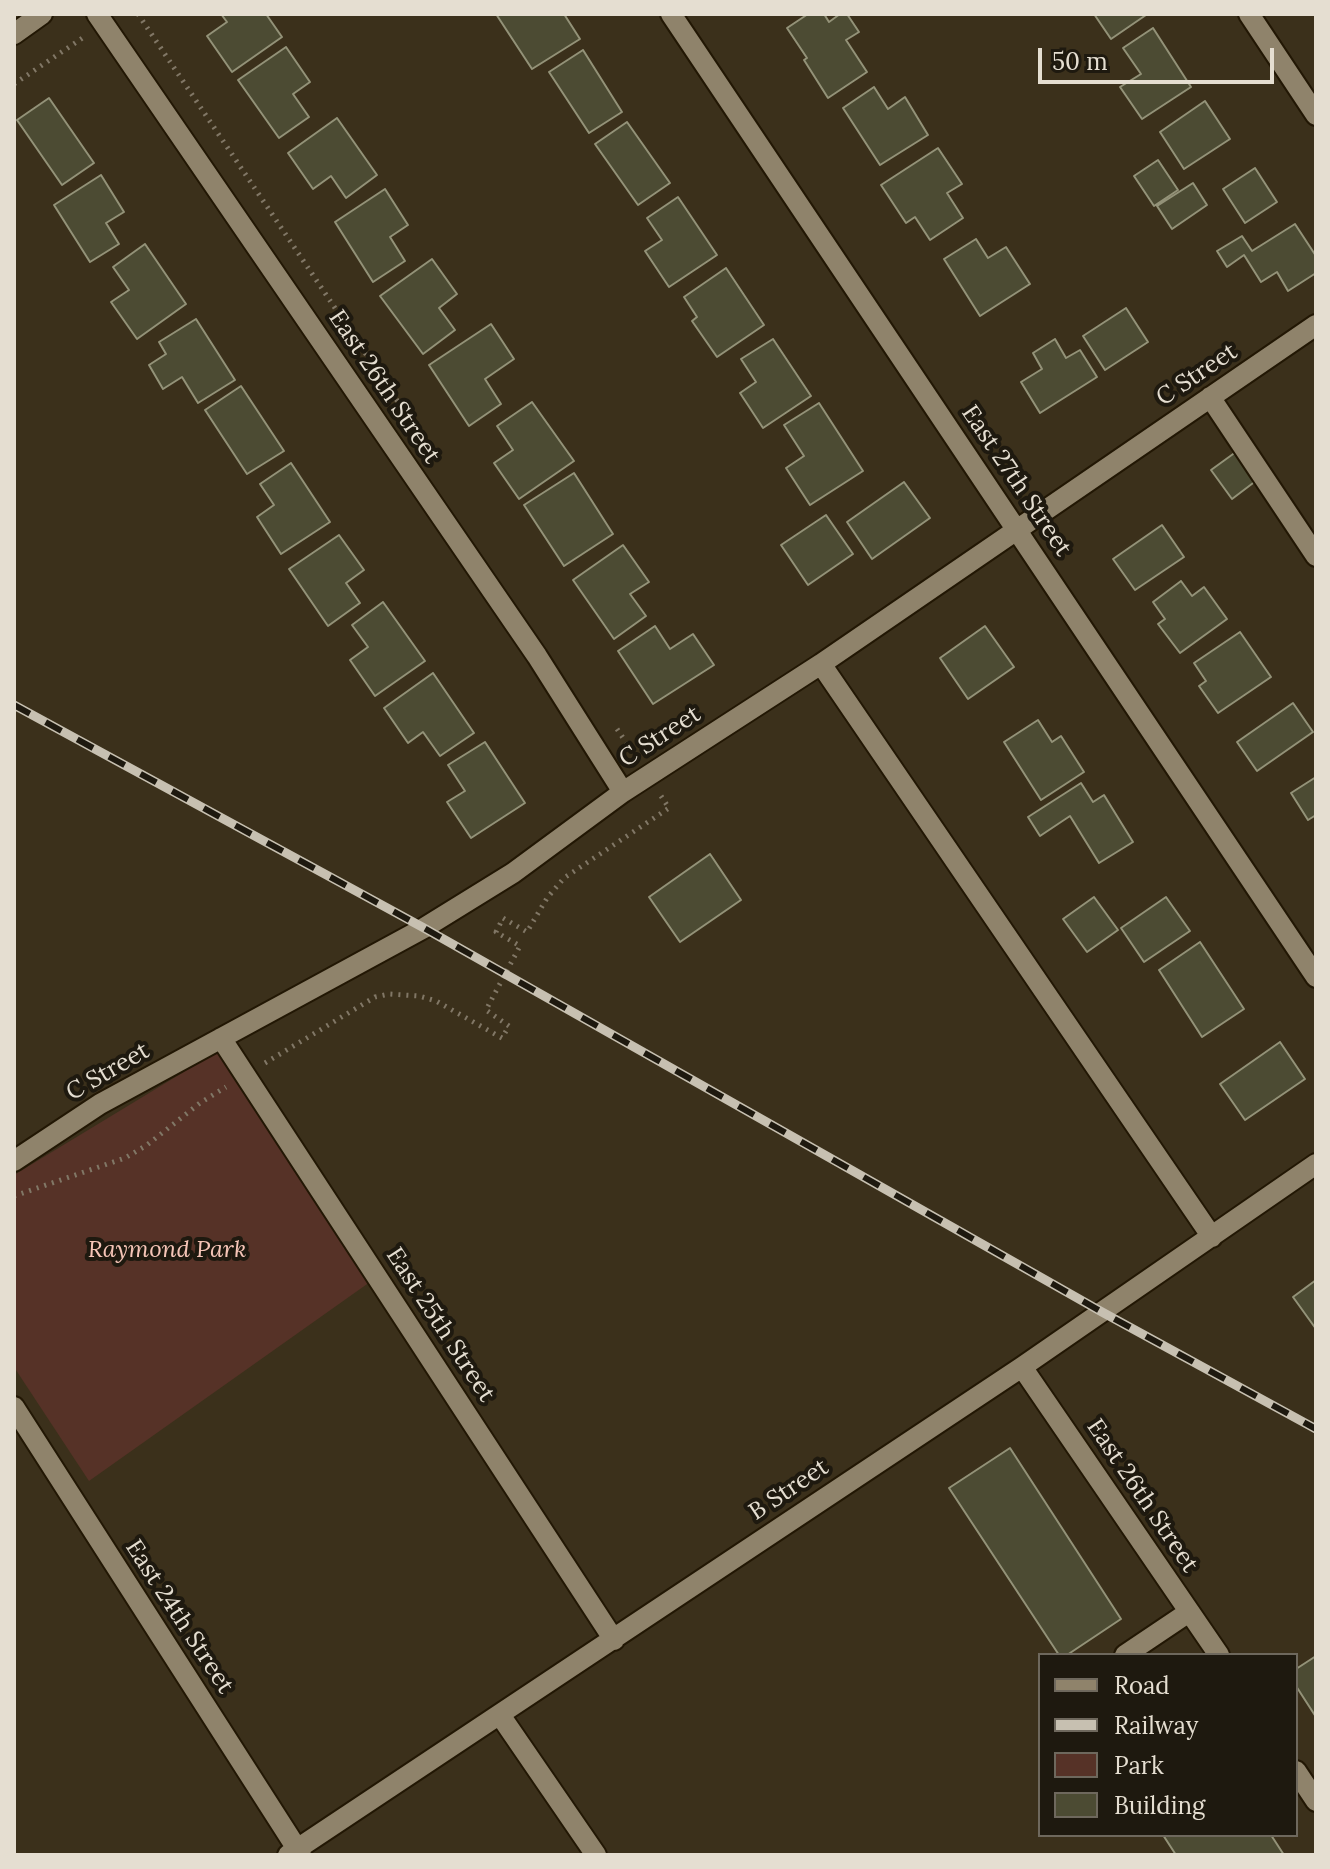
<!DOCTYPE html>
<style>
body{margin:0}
#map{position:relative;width:1330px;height:1869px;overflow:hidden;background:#3b301b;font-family:Lora,serif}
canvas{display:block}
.frame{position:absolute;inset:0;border:16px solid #e5ded1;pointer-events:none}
.legend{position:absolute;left:1038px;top:1653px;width:260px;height:184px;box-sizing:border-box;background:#1e190f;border:2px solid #6e685d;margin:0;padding:10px 14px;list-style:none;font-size:24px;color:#e5ded1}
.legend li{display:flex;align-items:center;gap:16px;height:40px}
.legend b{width:40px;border:2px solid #6e685d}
.scale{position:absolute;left:1038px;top:48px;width:236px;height:36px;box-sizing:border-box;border:4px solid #e5ded1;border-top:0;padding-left:10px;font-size:24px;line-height:28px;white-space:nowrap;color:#e5ded1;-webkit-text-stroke:6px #1e190f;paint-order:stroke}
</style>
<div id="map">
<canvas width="1330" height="1869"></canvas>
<div class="frame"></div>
<ul class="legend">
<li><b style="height:10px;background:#8f836b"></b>Road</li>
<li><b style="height:10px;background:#c7c0b1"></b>Railway</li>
<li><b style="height:22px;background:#563227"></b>Park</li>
<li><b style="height:22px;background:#4c4b33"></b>Building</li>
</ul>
<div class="scale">50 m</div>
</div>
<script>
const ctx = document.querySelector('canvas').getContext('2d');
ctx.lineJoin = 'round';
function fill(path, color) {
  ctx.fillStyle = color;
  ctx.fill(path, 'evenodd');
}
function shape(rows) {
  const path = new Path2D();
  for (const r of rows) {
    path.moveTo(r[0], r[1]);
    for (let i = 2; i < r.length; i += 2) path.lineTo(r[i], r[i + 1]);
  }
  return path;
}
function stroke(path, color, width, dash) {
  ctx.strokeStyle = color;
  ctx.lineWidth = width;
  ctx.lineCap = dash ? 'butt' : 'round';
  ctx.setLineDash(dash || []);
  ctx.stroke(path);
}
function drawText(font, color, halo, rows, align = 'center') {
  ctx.font = font + ' Lora,serif';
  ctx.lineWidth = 8;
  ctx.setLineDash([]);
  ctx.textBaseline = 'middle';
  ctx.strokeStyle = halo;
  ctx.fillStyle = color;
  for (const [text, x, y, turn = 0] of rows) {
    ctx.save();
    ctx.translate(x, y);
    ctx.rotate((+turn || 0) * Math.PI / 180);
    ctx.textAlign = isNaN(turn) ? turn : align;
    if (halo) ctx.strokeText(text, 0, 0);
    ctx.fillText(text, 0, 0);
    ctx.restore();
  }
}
const green = shape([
 [220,1050,370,1282,89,1481,14,1367,14,1175]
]);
const building = shape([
 [221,14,266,14,282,37,232,72,207,36,227,22,221,14],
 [496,14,564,14,580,39,532,69,496,14],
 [808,14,824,14,829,22,840,14,847,14,859,32,846,40,867,72,828,98,804,60,807,58,787,28,808,14],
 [1094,14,1145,14,1146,15,1111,39,1094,14],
 [1153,28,1191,87,1142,119,1120,87,1141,74,1123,48,1153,28],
 [286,47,310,82,293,94,309,117,279,138,238,80,286,47],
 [583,50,622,112,589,133,549,72,583,50],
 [874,87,888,109,905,97,928,135,880,165,843,108,874,87],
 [49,98,94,163,62,185,17,120,49,98],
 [1205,101,1230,139,1184,169,1160,132,1205,101],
 [337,118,377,175,346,198,331,176,313,189,288,153,337,118],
 [627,122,670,183,638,205,595,144,627,122],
 [938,148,962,184,947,193,963,218,930,240,915,217,906,223,881,185,938,148],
 [1158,160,1178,190,1154,206,1134,176,1158,160],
 [1255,168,1277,202,1245,223,1223,189,1255,168],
 [101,175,124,212,106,223,119,244,90,262,54,205,101,175],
 [1193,183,1207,205,1172,229,1157,206,1193,183],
 [385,189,408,225,390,237,405,261,373,282,335,222,385,189],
 [678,197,717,255,669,287,645,251,662,240,647,218,678,197],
 [1295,224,1316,256,1316,273,1288,291,1277,272,1261,282,1244,255,1227,267,1217,251,1242,236,1252,251,1295,224],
 [976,239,988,258,1006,247,1030,284,980,316,944,259,976,239],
 [145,244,186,304,137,339,111,302,129,290,113,267,145,244],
 [432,259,457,294,439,308,455,330,423,354,380,296,432,259],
 [726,268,764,325,717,357,692,321,697,317,684,297,726,268],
 [1126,308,1148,342,1105,370,1083,336,1126,308],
 [196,319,235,380,198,403,182,377,163,389,149,365,166,354,159,342,196,319],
 [491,324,514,359,485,379,501,404,469,426,429,365,491,324],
 [773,339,811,396,763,428,740,393,756,382,741,359,773,339],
 [1055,339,1066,358,1080,350,1097,377,1040,413,1021,382,1042,369,1033,353,1055,339],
 [241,386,284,451,247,474,205,410,241,386],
 [532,402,574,461,519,499,494,463,513,450,497,426,532,402],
 [819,403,863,471,810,505,786,468,804,456,784,425,819,403],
 [1240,449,1261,477,1232,499,1211,470,1240,449],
 [291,463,330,522,281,554,257,517,274,505,260,484,291,463],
 [574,473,613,534,564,566,524,505,574,473],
 [904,482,930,518,872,559,847,522,904,482],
 [826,515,853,554,808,585,781,545,826,515],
 [1162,525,1184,557,1135,590,1113,559,1162,525],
 [339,535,364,570,346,583,360,603,328,626,289,569,339,535],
 [623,545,649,582,630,594,646,616,614,639,573,580,623,545],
 [1181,581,1192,596,1204,587,1227,619,1180,653,1158,624,1165,619,1153,602,1181,581],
 [383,602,425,661,375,696,350,660,368,647,352,625,383,602],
 [655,626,670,649,693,634,714,665,653,704,618,651,655,626],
 [985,626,1014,667,968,699,940,658,985,626],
 [1240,632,1271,677,1218,713,1199,686,1206,681,1194,663,1240,632],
 [433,673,474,733,440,756,423,732,408,743,384,708,433,673],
 [1293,703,1313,732,1257,771,1237,742,1293,703],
 [1038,720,1052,742,1061,736,1084,772,1041,800,1004,742,1038,720],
 [485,742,525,803,471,838,447,802,465,791,448,765,485,742],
 [1316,777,1316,815,1308,820,1291,793,1316,777],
 [1081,783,1093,802,1104,795,1133,842,1099,863,1070,816,1040,836,1028,817,1081,783],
 [710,854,741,900,680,942,649,897,710,854],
 [1094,897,1118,930,1087,952,1063,919,1094,897],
 [1166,897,1190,931,1144,962,1121,928,1166,897],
 [1200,942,1244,1009,1202,1037,1159,970,1200,942],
 [1280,1042,1305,1079,1245,1120,1220,1084,1280,1042],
 [1316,1280,1316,1329,1293,1297,1316,1280],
 [1010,1448,1121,1619,1067,1655,1059,1655,949,1488,1010,1448],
 [1316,1656,1316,1717,1296,1686,1296,1669,1316,1656],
 [1163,1835,1271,1835,1284,1855,1176,1855,1163,1835]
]);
const path = shape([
 [138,14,400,405],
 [14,84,84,37],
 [617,729,636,757],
 [265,1063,375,997,389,994,419,996,436,1001,502,1038,509,1026,486,1010,520,946,496,932,503,918,527,932,547,898,564,878,669,808,661,796],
 [14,1196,125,1158,147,1145,200,1103,226,1087]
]);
const minor = shape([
 [97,14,537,656,623,792],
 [671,14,1316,977],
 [1249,14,1316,115],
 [14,34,42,14],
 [1210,397,1316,556],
 [821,664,1212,1237],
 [221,1038,614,1640],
 [14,1161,100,1104,424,928,513,873,623,792,821,664,1316,325],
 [1022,1367,1219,1655],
 [14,1407,301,1855],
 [1125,1655,1189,1612],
 [500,1715,596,1855],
 [1296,1771,1316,1801],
 [288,1855,1022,1367,1316,1164]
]);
const rail = shape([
 [14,705,424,928,1102,1312,1316,1429]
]);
const streetNames = [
 ["C Street",1197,375,-34],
 ["East 26th Street",384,387,56],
 ["East 27th Street",1016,481,56],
 ["C Street",660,737,-33],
 ["C Street",108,1072,-30],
 ["East 25th Street",440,1325,57],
 ["B Street",789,1490,-34],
 ["East 26th Street",1142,1496,56],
 ["East 24th Street",179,1617,57]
];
const parkNames = [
 ["Raymond Park",167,1250]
];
fill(green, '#563227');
fill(building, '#4c4b33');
stroke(building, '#939278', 2);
stroke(minor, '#221704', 24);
stroke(path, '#817766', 5, [2, 6]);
stroke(minor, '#8f836b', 20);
stroke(rail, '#c7c0b1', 9);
stroke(rail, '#1e190f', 6, [18]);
drawText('24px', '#e5ded1', '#1e190f', streetNames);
drawText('italic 24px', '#f6c5b7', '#1e190f', parkNames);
</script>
